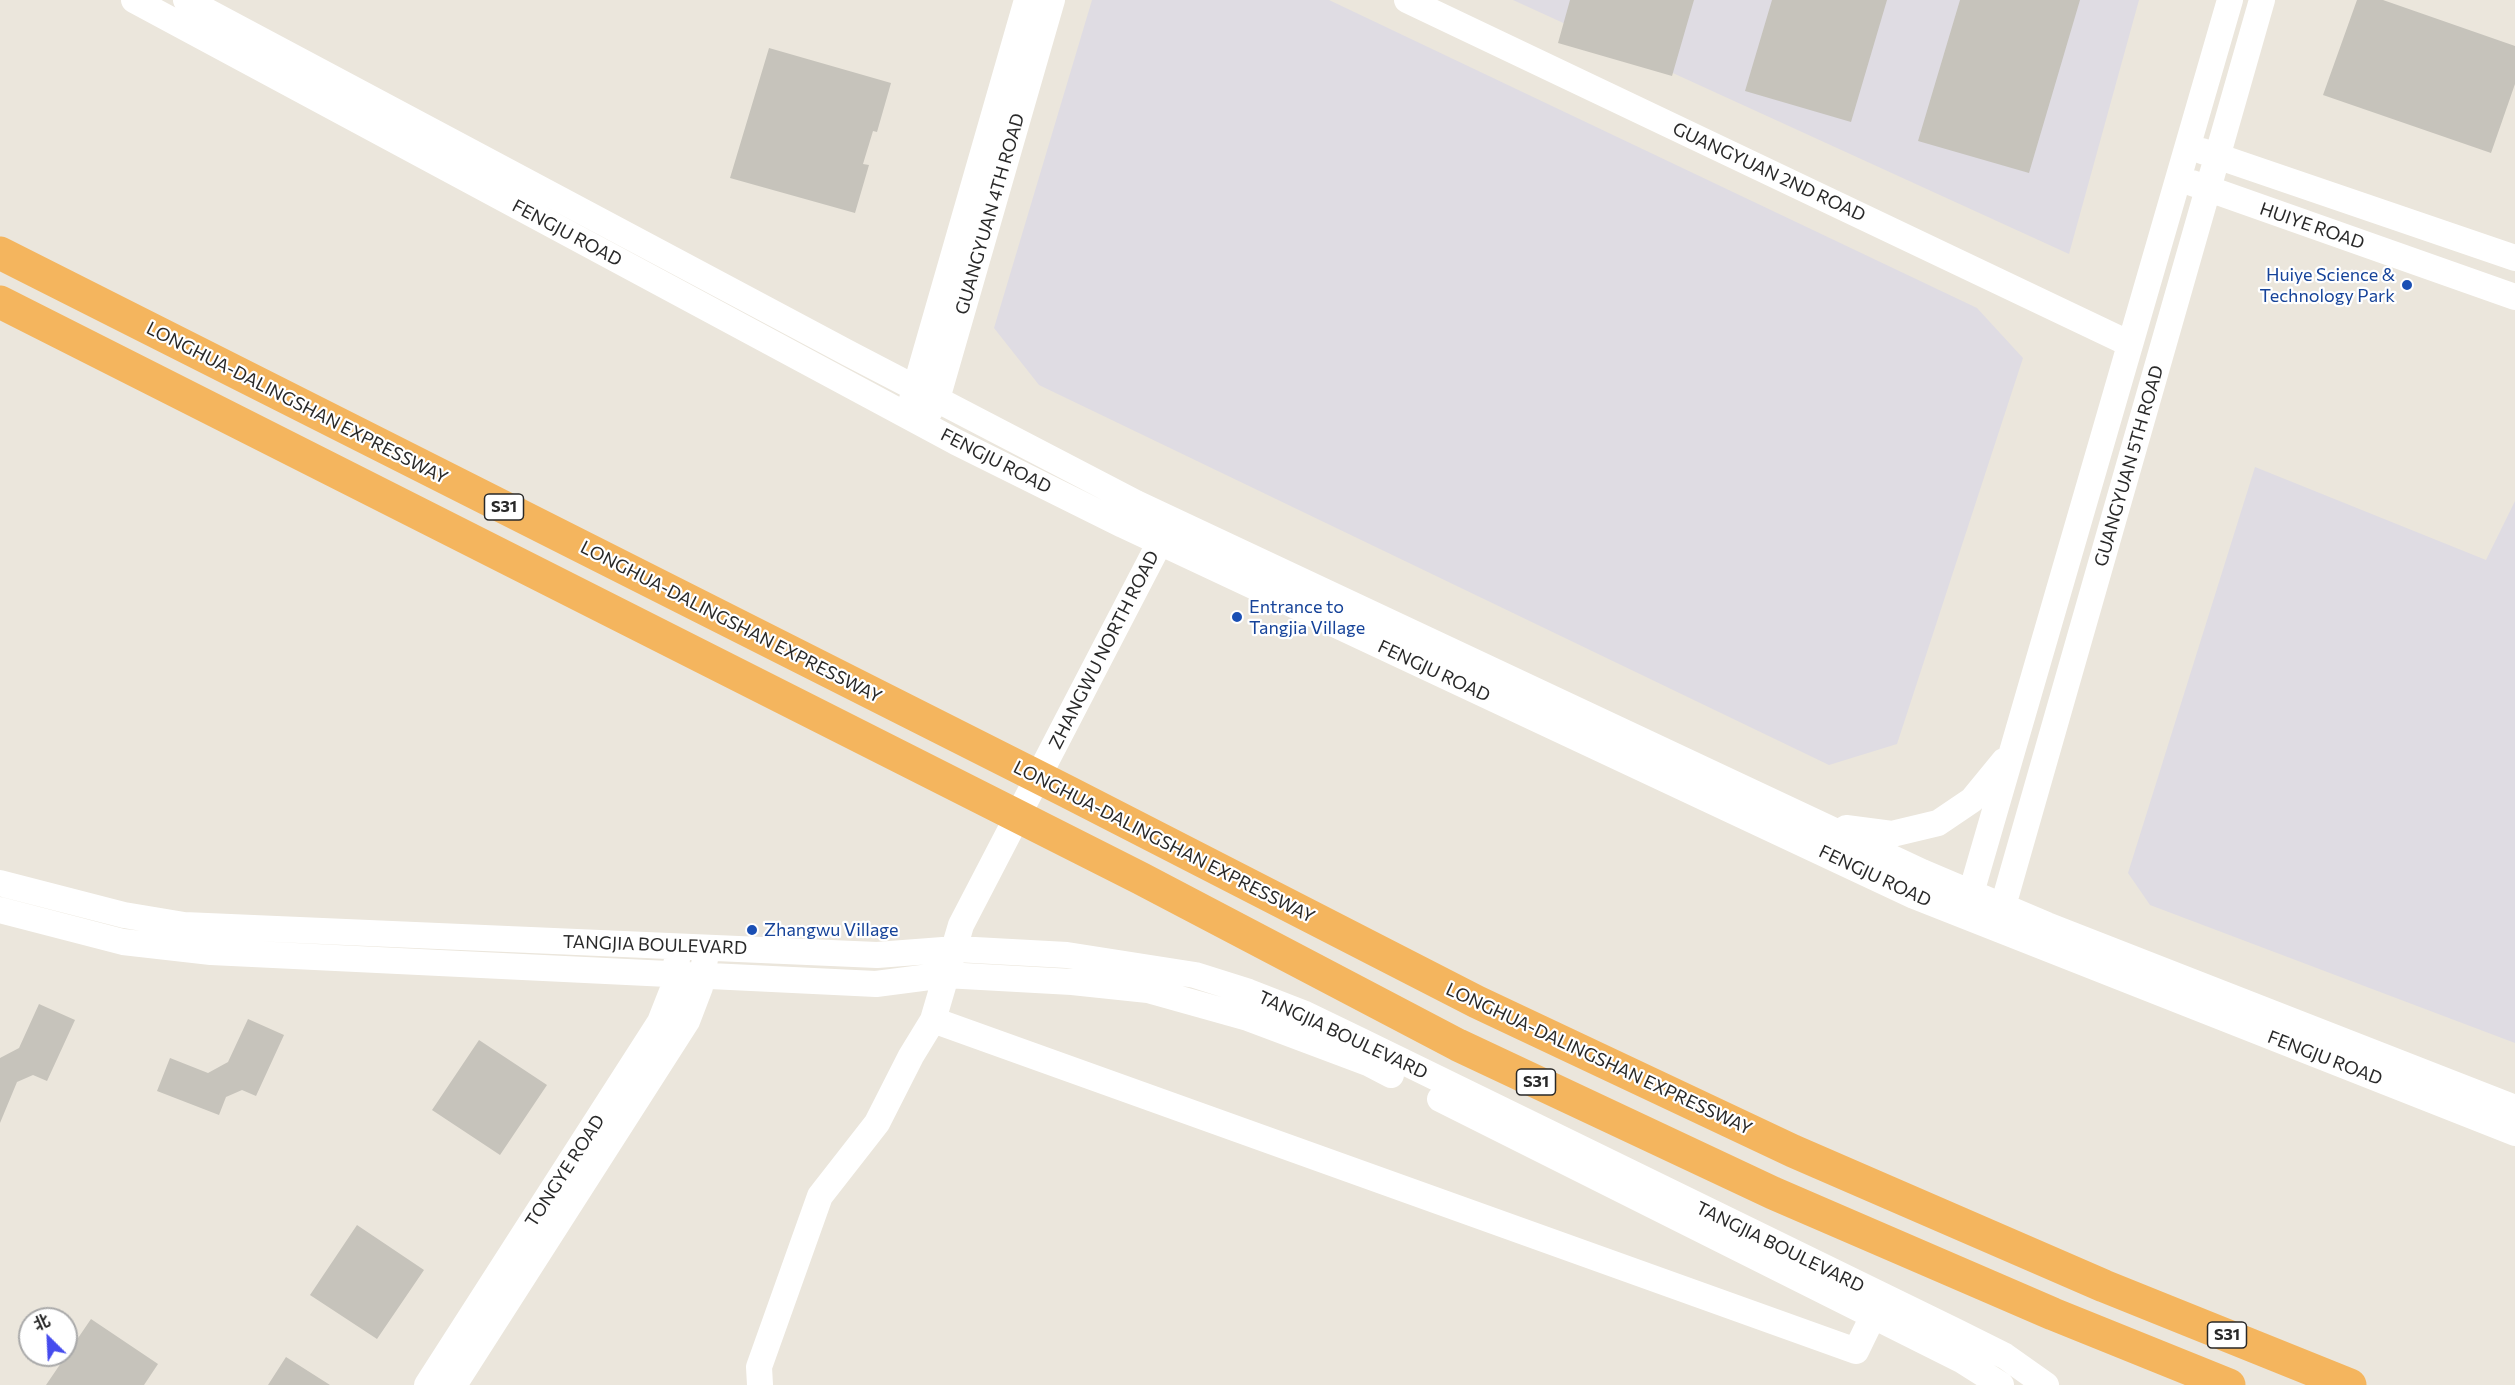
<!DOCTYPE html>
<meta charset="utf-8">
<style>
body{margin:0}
#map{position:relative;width:2515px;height:1385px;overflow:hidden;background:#ebe6dc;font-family:Commissioner,"Noto Sans SC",sans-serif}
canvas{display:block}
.north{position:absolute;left:18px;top:1307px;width:60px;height:60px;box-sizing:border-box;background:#fff;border:2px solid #a9a9a9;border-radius:50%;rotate:336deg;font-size:16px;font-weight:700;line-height:24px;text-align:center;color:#292929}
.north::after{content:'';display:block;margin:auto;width:21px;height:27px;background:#454bee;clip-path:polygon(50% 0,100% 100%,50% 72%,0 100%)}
</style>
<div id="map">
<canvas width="2515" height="1385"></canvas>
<div class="north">北</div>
</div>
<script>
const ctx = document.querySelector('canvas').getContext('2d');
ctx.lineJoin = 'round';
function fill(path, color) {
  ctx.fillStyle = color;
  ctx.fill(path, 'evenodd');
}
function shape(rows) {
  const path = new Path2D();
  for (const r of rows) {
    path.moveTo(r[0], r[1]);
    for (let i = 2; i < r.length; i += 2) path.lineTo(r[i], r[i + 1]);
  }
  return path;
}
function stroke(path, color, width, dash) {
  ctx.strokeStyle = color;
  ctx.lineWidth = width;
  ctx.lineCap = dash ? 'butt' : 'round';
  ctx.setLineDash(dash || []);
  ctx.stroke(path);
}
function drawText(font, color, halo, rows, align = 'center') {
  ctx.font = font + ' Commissioner,sans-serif';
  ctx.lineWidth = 4.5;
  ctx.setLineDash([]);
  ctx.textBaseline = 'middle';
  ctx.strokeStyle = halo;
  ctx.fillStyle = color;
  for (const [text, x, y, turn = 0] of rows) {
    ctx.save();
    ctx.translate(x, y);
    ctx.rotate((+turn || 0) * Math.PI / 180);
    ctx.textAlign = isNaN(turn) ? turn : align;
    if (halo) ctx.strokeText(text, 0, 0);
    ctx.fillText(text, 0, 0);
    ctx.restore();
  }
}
const industrial = shape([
 [1092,0,1329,0,1977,308,2023,358,1897,744,1829,765,1039,385,994,328],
 [1513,0,2139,0,2069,254],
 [2255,467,2486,560,2515,501,2515,1043,2150,905,2128,873]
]);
const building = shape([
 [1570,0,1694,0,1672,76,1558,43],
 [1772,0,1887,0,1851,122,1745,91],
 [1960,0,2080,0,2029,173,1918,141],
 [2357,0,2383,0,2515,46,2515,84,2491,153,2323,95],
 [769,48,891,83,877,132,873,131,863,164,869,165,855,213,730,178],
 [39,1004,75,1020,47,1081,33,1075,17,1082,0,1123,0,1058,19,1048],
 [248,1019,284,1035,256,1096,242,1090,226,1097,219,1115,157,1091,170,1058,208,1073,228,1062],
 [479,1040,547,1085,500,1155,432,1110],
 [357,1225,424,1270,377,1339,310,1295],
 [91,1319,158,1364,144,1385,46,1385],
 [286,1357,330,1385,268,1385]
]);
const minor = shape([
 [134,0,956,442,1123,525,1914,896,2515,1133],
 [186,0,848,353,1136,503,1922,872,2047,925,2515,1108],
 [1407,0,2130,344],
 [2202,151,2515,258],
 [2192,183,2515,297],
 [911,403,1027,0],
 [929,412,937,399,1052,0],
 [1846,828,1892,834,1938,823,1972,800,2004,761],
 [0,883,124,915,184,925,877,955,956,949,1067,955,1195,975,1249,992,1303,1013,1361,1041,1955,1331,2005,1356,2046,1385],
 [1967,907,2230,0],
 [0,910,123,942,211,952,876,984,945,975,1072,982,1148,990,1248,1018,1368,1063,1391,1075],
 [1992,919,2003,906,2262,0],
 [933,1020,961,925,1160,542],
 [1440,1099,1963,1361,2001,1385],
 [427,1385,660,1022,673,989,677,959],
 [454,1385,687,1021,700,987,705,959],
 [760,1385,759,1367,820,1196,877,1123,911,1056,933,1020,1856,1351,1873,1316]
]);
const highway = shape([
 [0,253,1068,792,1477,1002,1793,1151,2104,1286,2350,1385],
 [0,302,1140,878,1458,1045,1773,1193,2053,1314,2229,1385]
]);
const markers = [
 [2407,285,6,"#1a4fb4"],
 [1237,617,6,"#1a4fb4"],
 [752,930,6,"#1a4fb4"]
];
const shields = [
 [504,507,39],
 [1536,1082,39],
 [2227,1335,39]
];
const shieldNames = [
 ["S31",504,507],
 ["S31",1536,1082],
 ["S31",2227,1335]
];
const streetNames = [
 ["GUANGYUAN 2ND ROAD",1769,172,25],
 ["GUANGYUAN 4TH ROAD",990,214,-74],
 ["HUIYE ROAD",2312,226,19],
 ["FENGJU ROAD",567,233,28],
 ["LONGHUA-DALINGSHAN EXPRESSWAY",297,403,27],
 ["FENGJU ROAD",996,461,27],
 ["GUANGYUAN 5TH ROAD",2129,466,-74],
 ["LONGHUA-DALINGSHAN EXPRESSWAY",731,622,27],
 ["ZHANGWU NORTH ROAD",1104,650,-63],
 ["FENGJU ROAD",1434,671,25],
 ["LONGHUA-DALINGSHAN EXPRESSWAY",1164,842,27],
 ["FENGJU ROAD",1875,876,25],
 ["TANGJIA BOULEVARD",655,945,2],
 ["TANGJIA BOULEVARD",1343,1035,25],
 ["FENGJU ROAD",2325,1058,21],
 ["LONGHUA-DALINGSHAN EXPRESSWAY",1599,1059,25],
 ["TONGYE ROAD",565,1171,-57],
 ["TANGJIA BOULEVARD",1780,1247,26]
];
const transitNames = [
 ["Huiye Science &",2395,275,"right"],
 ["Technology Park",2395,296,"right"],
 ["Entrance to",1249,607],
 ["Tangjia Village",1249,628],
 ["Zhangwu Village",764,930]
];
fill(industrial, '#dfdce3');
fill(building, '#c6c3bb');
stroke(minor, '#fff', 26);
stroke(highway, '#f4b55e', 33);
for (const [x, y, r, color] of markers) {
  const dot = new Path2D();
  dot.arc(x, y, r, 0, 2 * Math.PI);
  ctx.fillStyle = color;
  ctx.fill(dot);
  stroke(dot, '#fff', 2);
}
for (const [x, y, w] of shields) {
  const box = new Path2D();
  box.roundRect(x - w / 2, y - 13, w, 26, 4.5);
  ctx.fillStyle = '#fff';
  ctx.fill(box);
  stroke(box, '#292929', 1.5);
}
drawText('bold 16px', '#292929', null, shieldNames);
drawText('18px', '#292929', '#fff', streetNames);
drawText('18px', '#164399', '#fff', transitNames, 'left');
</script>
